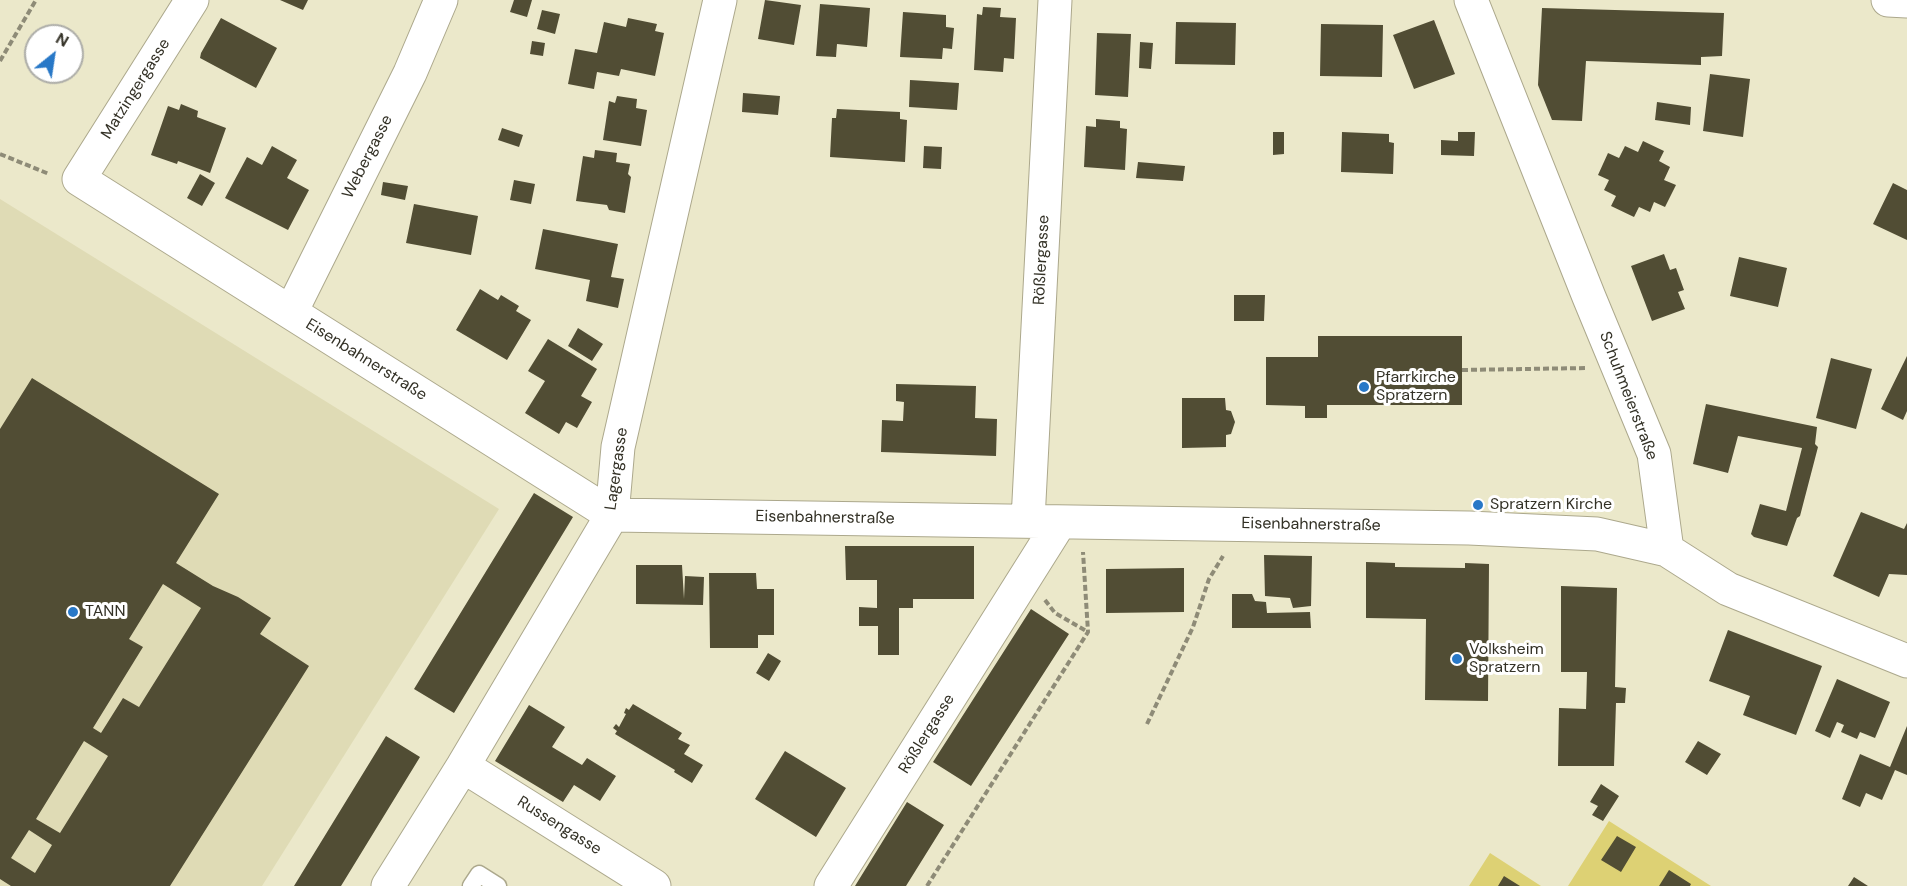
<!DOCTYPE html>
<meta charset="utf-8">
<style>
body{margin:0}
#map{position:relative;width:1907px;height:886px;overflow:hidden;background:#ebe8ca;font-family:"DM Sans",sans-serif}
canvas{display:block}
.north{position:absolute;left:24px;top:24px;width:60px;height:60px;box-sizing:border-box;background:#fff;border:2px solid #adada8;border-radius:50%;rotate:30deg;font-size:16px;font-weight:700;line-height:24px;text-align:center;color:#333126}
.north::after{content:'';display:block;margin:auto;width:21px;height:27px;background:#2878c7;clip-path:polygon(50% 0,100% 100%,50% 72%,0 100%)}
</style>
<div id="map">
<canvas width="1907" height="886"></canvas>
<div class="north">N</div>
</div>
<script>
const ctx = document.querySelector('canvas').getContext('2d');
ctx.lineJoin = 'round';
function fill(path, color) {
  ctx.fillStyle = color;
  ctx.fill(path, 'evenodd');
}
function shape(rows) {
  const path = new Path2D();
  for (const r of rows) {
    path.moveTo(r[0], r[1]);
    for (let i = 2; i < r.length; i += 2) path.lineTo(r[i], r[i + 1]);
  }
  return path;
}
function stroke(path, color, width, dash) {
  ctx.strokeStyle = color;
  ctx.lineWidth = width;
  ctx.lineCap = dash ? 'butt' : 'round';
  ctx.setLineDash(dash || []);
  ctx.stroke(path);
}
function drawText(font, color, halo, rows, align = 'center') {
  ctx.font = font + ' "DM Sans",sans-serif';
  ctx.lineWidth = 6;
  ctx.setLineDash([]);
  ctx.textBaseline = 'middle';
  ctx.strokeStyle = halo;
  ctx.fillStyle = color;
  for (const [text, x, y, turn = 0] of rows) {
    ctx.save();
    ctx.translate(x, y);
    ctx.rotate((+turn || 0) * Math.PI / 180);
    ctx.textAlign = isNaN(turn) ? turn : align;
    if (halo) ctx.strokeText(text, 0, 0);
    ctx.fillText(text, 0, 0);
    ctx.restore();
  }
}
const built = shape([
 [0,199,499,509,262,886,0,886]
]);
const green = shape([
 [1609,821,1711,886,1568,886],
 [1490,853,1541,886,1469,886]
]);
const building = shape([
 [280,0,308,0,303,10],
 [514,0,532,0,527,17,510,12],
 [765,0,801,5,794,45,758,39],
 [820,4,870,8,867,47,837,44,836,57,816,56],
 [983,7,1001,8,1000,17,1016,18,1014,59,1004,58,1003,72,974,70,977,14,982,15],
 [1542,8,1724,13,1722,56,1701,57,1701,65,1586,61,1582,121,1552,120,1538,85],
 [542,10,560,14,555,34,537,29],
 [903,12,946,15,946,27,954,28,952,49,943,48,942,59,900,57],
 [221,18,277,48,256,88,200,58,201,53],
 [628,18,657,24,655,31,664,33,655,76,621,69,619,76,597,72,594,89,568,84,575,49,597,53,604,22,626,27],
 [1434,20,1455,74,1414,89,1393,35],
 [1176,22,1236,23,1235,65,1175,64],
 [1321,24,1383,25,1382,77,1320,76],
 [1097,33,1131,34,1128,97,1095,95],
 [532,41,545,43,543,56,530,54],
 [1140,42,1153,43,1151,69,1139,68],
 [1710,74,1750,79,1743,137,1703,131],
 [910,80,959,83,957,110,909,107],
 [743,93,780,96,778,115,742,112],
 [617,96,637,99,636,108,647,110,641,146,603,140,609,101,615,103],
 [1657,102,1691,107,1690,125,1655,120],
 [181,104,198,111,197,117,226,128,210,173,178,161,177,164,151,155,168,106,179,110],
 [837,109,900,112,900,119,907,120,905,162,830,157,832,118,836,118],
 [1096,119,1120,121,1120,128,1127,129,1125,170,1084,167,1086,126,1096,127],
 [502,128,523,135,519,147,498,140],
 [1273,132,1284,132,1284,154,1273,155],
 [1342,132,1389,134,1389,142,1394,143,1393,174,1341,172],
 [1458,132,1475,132,1474,156,1441,155,1441,140,1458,141],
 [1643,141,1664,151,1659,161,1670,167,1664,180,1676,185,1665,207,1654,202,1650,212,1639,207,1634,217,1611,206,1616,196,1604,190,1609,180,1598,175,1608,153,1619,158,1625,146,1638,152],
 [272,146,297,160,287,178,309,190,288,230,225,198,247,157,262,165],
 [924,146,942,147,941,169,923,168],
 [595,150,617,153,616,162,630,164,628,174,631,177,625,213,609,210,607,205,576,201,583,156,594,158],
 [1138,162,1185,166,1183,181,1136,178],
 [200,174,215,183,202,206,187,198],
 [514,180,535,184,531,204,510,200],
 [383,182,408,186,405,200,381,195],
 [1893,183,1907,190,1907,240,1873,224],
 [414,204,478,216,471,255,406,243],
 [543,229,618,244,611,277,624,279,618,308,586,301,590,280,535,269],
 [1664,254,1670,270,1676,268,1684,290,1678,292,1685,309,1652,321,1631,266],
 [1739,257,1787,268,1778,307,1730,296],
 [480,289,498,300,501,295,519,306,516,311,531,320,507,360,456,330],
 [1234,295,1265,295,1264,321,1234,321],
 [578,328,603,344,592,361,568,346],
 [1318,336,1462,336,1462,405,1327,405,1327,418,1305,418,1305,406,1266,405,1266,357,1318,357],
 [548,339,597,369,581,396,592,402,577,428,566,422,559,434,525,413,545,381,528,371],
 [1907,356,1907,411,1903,420,1881,409],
 [1831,358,1872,369,1856,429,1816,418],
 [32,378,219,494,176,563,213,586,238,597,271,618,260,634,309,666,170,886,11,886,0,879,0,429],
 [163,584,201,608,139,707,123,698,101,733,93,728,143,647,129,639],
 [84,741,108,756,60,833,36,819],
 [29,830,52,845,35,873,11,858],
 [896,384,976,386,975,418,997,419,996,456,881,452,882,420,903,421,904,402,896,401],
 [1182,398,1225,398,1226,410,1231,411,1235,422,1231,434,1226,435,1226,447,1182,448],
 [1706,404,1817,427,1815,444,1818,447,1800,516,1797,518,1787,546,1754,537,1751,534,1760,504,1786,511,1802,448,1738,436,1728,473,1693,464],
 [534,493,573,517,454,713,414,689],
 [1861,512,1904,529,1907,523,1907,575,1889,574,1879,597,1833,576],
 [845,546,974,546,974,599,913,599,913,608,899,608,899,655,878,655,878,626,859,626,859,607,877,608,877,580,846,580],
 [1264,555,1312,556,1311,606,1293,608,1290,598,1265,596],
 [1366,562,1395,563,1395,567,1465,568,1465,563,1489,564,1488,701,1425,700,1426,619,1366,618],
 [636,565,682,565,684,599,685,576,704,577,703,605,636,604],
 [1184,568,1184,612,1106,613,1106,569],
 [709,573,756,573,757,589,774,589,774,635,758,635,758,648,710,648],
 [1561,586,1617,588,1615,687,1626,688,1625,703,1616,703,1614,766,1558,766,1559,708,1586,709,1587,672,1561,672],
 [1232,594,1252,594,1255,601,1266,602,1267,613,1310,612,1311,628,1232,628],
 [1031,609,1069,634,971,786,933,762],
 [1728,630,1822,666,1796,735,1743,715,1750,696,1709,681],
 [768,653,781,661,769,681,756,673],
 [1837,679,1890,702,1875,738,1860,732,1857,739,1841,732,1844,725,1837,722,1830,738,1815,731],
 [633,704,682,733,678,739,690,745,684,754,703,765,692,783,674,772,675,770,615,734,617,731,613,728,616,724,619,727,626,714,624,713,626,708,629,710],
 [529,705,565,727,552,747,582,765,587,758,616,776,600,801,574,785,563,802,495,761],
 [1907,726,1907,775,1895,770,1882,800,1866,793,1860,807,1842,799,1860,754,1890,767],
 [386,736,420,757,341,886,294,886],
 [1698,741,1721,754,1707,775,1685,762],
 [785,751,846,788,816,837,755,799],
 [1601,784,1619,796,1603,821,1592,815,1598,806,1590,802],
 [907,802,944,825,906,886,855,886],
 [1617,836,1636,847,1621,872,1601,860],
 [1669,870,1691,884,1690,886,1659,886],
 [1504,876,1520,886,1498,886],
 [1854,877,1868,886,1848,886]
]);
const path = shape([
 [0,61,36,0],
 [0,154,49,174],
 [1462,370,1587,368],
 [1045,600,1055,613,1088,632],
 [1147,724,1193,627,1209,579,1223,556],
 [927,886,1088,632,1083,552]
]);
const lane = shape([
 [471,886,479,874,498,886]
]);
const street = shape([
 [192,0,79,179,612,515,1469,528,1597,534,1667,550,1728,589,1907,661],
 [1471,0,1589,297,1654,454,1667,550],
 [1888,0,1907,1],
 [291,312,410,73,441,0],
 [1028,520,1055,0],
 [463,766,654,886],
 [388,886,463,766,612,515,618,447,720,0],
 [831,886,1060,522]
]);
const markers = [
 [1364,387,6,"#2878c7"],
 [1478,505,6,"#2878c7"],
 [73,612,6,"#2878c7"],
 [1457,659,6,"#2878c7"]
];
const streetNames = [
 ["Matzingergasse",136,89,-58],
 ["Webergasse",368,157,-63],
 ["Rößlergasse",1042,260,-87],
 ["Eisenbahnerstraße",366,360,32],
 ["Schuhmeierstraße",1628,396,69],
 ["Lagergasse",617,469,-82],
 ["Eisenbahnerstraße",825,518,1],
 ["Eisenbahnerstraße",1311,525,1],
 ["Rößlergasse",927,734,-58],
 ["Russengasse",559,826,32]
];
const poiNames = [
 ["Pfarrkirche",1376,378],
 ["Spratzern",1376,396],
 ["Spratzern Kirche",1490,505],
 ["TANN",85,612],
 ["Volksheim",1469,650],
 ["Spratzern",1469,668]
];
fill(built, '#dfdbb5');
fill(green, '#ddd174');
fill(building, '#514d34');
stroke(lane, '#aca88c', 19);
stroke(street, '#aca88c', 35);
stroke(path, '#8e8b77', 4, [6, 3]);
stroke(lane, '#fff', 16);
stroke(street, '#fff', 33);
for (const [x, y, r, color] of markers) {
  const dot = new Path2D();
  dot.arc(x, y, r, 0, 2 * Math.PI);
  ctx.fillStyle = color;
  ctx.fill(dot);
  stroke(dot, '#fff', 2);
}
drawText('16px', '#333126', '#fff', streetNames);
drawText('16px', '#333126', '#fff', poiNames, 'left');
</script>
